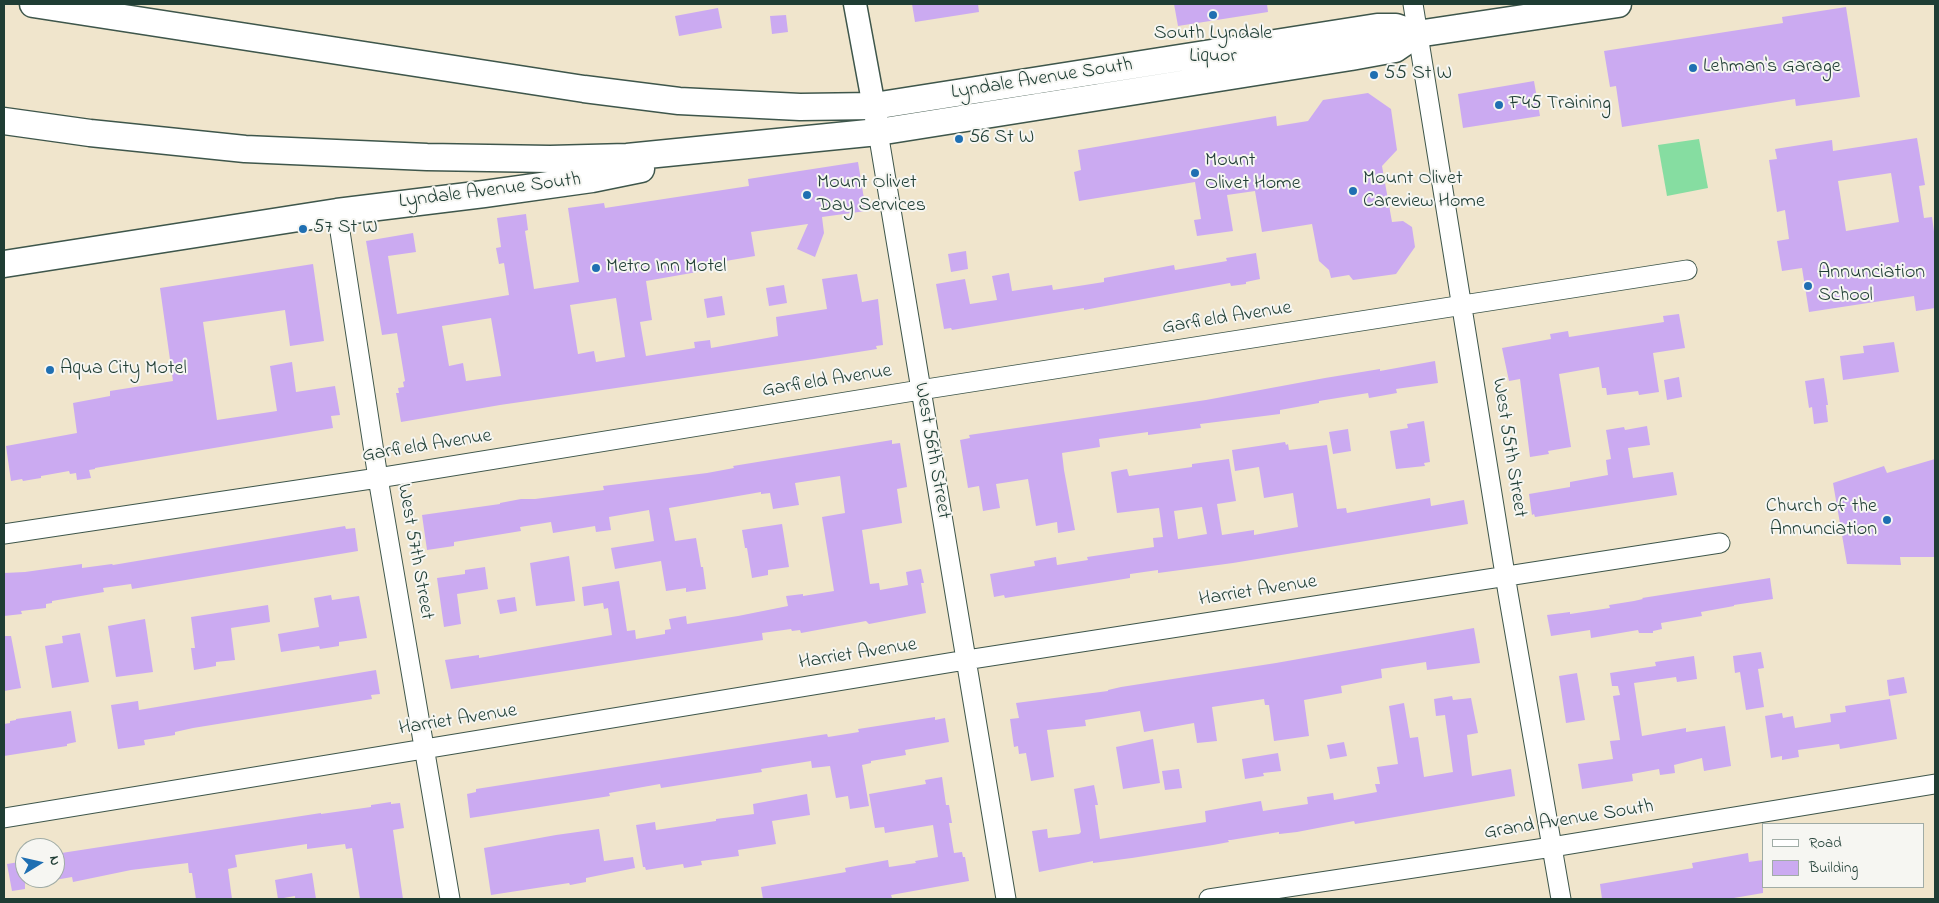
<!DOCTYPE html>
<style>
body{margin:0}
#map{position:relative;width:1939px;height:903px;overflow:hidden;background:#f0e5cc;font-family:"Indie Flower",sans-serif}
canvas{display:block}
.frame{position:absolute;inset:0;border:5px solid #1f3d34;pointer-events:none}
.legend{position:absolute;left:1762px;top:823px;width:162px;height:65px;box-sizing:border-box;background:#f6f6f2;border:1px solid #a0aca6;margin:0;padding:6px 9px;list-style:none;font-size:15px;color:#1f3d34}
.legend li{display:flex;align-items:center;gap:10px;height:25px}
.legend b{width:25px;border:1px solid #a0aca6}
.north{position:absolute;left:15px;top:838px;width:50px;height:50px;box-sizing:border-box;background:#f6f6f2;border:1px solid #a0aca6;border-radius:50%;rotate:81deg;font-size:14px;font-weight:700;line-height:20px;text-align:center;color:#1f3d34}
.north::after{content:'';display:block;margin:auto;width:18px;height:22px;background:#1f6fb2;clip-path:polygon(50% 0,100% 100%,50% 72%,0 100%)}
</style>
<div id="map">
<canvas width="1939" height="903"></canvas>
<div class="frame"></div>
<ul class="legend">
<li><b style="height:6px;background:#fff"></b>Road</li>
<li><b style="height:14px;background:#cbaaf1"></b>Building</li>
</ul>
<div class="north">N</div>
</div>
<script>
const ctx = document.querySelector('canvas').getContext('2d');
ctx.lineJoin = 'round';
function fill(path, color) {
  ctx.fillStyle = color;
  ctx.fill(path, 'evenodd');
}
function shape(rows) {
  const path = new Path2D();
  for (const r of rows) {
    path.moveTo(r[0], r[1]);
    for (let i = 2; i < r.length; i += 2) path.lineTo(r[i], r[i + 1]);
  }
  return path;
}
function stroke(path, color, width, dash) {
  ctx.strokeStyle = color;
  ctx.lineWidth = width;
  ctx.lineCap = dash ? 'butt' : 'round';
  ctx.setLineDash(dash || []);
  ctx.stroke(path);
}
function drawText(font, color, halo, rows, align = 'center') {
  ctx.font = font + ' "Indie Flower",sans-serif';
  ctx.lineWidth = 4;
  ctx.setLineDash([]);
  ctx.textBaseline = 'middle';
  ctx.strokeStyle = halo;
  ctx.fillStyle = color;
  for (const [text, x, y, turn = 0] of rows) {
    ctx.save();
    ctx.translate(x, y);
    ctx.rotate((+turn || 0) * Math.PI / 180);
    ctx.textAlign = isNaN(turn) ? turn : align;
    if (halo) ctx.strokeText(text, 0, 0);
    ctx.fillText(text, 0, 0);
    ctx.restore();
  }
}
const green = shape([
 [1699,139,1708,188,1667,196,1658,145]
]);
const building = shape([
 [912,4,978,4,979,12,915,22],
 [1174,4,1267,4,1268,12,1178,26],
 [1846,7,1860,97,1796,106,1795,99,1622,127,1616,86,1610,87,1604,51,1783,23,1782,17],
 [718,8,722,28,679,36,675,16],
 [786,15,788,32,772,34,770,16],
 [1534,81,1540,116,1463,128,1458,94],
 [1368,93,1391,109,1397,150,1382,166,1392,222,1403,221,1412,227,1415,247,1396,274,1353,280,1349,275,1331,278,1329,270,1319,261,1312,224,1262,232,1255,191,1227,195,1233,231,1197,236,1194,220,1201,219,1195,182,1079,201,1074,172,1081,170,1078,150,1276,116,1277,126,1308,121,1323,100],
 [1917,138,1925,185,1919,186,1924,218,1932,217,1935,239,1935,308,1916,311,1914,296,1809,312,1802,268,1782,271,1777,241,1789,239,1785,210,1777,212,1769,160,1777,159,1775,149,1832,140,1833,151],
 [1891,173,1899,222,1846,231,1838,181],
 [858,162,866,211,822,217,824,233,815,257,797,249,808,224,751,232,755,256,702,265,703,271,646,281,652,320,640,322,646,356,695,348,694,342,710,340,711,348,778,336,776,317,827,309,822,279,857,274,862,302,878,299,883,345,876,346,877,349,814,359,500,405,401,422,396,393,399,393,398,388,404,387,403,382,405,381,397,333,382,335,366,241,413,233,416,252,388,256,397,314,509,295,504,263,499,264,496,248,501,247,497,218,526,214,528,230,525,231,534,289,579,282,568,208,604,203,605,208,690,195,749,186,748,179],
 [616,298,625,357,596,362,594,351,578,354,570,305],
 [491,318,501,376,466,381,463,363,449,366,442,326],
 [966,251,968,269,951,272,948,254],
 [1256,253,1260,279,1246,282,1246,284,1231,286,1230,283,1084,310,1084,308,952,330,951,328,944,329,936,284,965,279,970,304,997,300,992,276,1009,273,1012,291,1052,285,1053,290,1104,282,1104,278,1174,265,1175,270,1227,261,1226,258],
 [313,264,324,341,290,346,285,310,203,322,217,420,277,411,270,366,292,362,296,392,335,386,340,415,331,416,333,428,95,468,95,469,89,470,91,478,77,480,76,473,70,474,69,471,41,476,41,478,23,481,22,479,11,481,6,446,77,433,73,403,110,396,110,391,173,381,160,288],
 [784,285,787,303,769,306,766,288],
 [722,296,725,315,707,318,704,299],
 [1679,314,1685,348,1653,353,1659,392,1639,395,1638,391,1607,395,1606,388,1602,388,1599,367,1559,374,1571,447,1548,451,1549,454,1530,457,1520,379,1509,381,1502,348,1551,339,1550,334,1568,331,1569,337,1664,322,1663,316],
 [1894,342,1899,372,1843,380,1840,356,1864,353,1863,346],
 [1435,361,1438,383,1396,389,1397,393,1369,398,1368,393,1319,401,1319,403,1280,410,1280,414,1200,424,1201,428,1148,435,1148,432,1099,439,1100,447,1062,453,1064,470,1075,530,1058,533,1057,522,1036,526,1028,479,996,484,1000,508,983,511,979,486,968,488,960,440,970,438,969,435,1206,400,1325,378,1380,369,1380,371],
 [1679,377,1682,397,1667,400,1664,380],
 [1824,378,1828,405,1826,405,1828,422,1814,424,1812,407,1809,408,1805,381],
 [1424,421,1430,462,1424,463,1425,466,1396,469,1390,431,1408,428,1407,424],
 [1647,426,1650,445,1628,448,1633,478,1673,472,1677,495,1535,517,1534,514,1532,515,1529,494,1570,487,1570,482,1608,475,1606,460,1611,459,1606,430,1624,427,1625,430],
 [1348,429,1351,451,1333,454,1329,432],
 [892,440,892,444,900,443,907,487,897,489,902,523,862,530,870,584,879,583,880,590,908,585,906,572,921,569,924,583,921,583,926,613,869,624,866,621,801,633,800,630,792,631,791,629,762,633,763,640,451,689,445,660,479,655,479,658,612,635,608,608,604,609,603,603,584,606,582,587,619,581,627,631,635,630,636,639,665,634,665,630,671,629,669,619,686,616,687,624,738,616,788,606,786,596,803,594,803,596,834,591,822,517,845,513,840,476,795,483,799,505,773,509,770,493,761,494,761,492,669,508,675,541,696,538,701,567,703,567,706,589,686,592,686,588,666,591,661,561,615,569,611,548,654,541,649,510,609,517,611,530,596,532,595,526,553,533,551,522,520,527,521,531,454,542,454,546,427,550,422,515,500,504,500,503,521,499,535,499,604,490,603,486,707,473,734,468,733,466],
 [1285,442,1286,445,1288,444,1289,450,1327,445,1337,509,1346,508,1347,513,1430,498,1431,506,1464,500,1468,524,1233,563,1158,573,1158,570,1130,574,1130,578,1005,598,1004,595,994,597,990,574,1035,566,1034,561,1056,557,1057,565,1088,560,1087,557,1154,547,1153,538,1163,537,1159,508,1117,513,1111,472,1127,469,1129,476,1192,467,1192,464,1229,459,1236,501,1217,504,1222,535,1254,530,1254,535,1298,527,1293,493,1264,498,1259,467,1235,471,1232,450],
 [1202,507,1207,534,1178,539,1174,511],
 [1935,459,1935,557,1900,557,1901,565,1847,564,1833,483,1884,466,1887,473],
 [782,524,789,567,768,570,768,575,752,578,747,548,745,548,742,530],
 [345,526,346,529,355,528,358,551,132,589,131,584,103,588,104,592,52,601,52,603,46,604,46,608,21,611,22,614,4,616,4,573,25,572,82,564,82,568,112,564,113,565],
 [569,556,575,601,536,606,530,563],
 [485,567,488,589,457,594,461,624,444,627,437,578,465,574,465,570],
 [1770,578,1773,599,1734,605,1734,606,1701,612,1702,616,1661,623,1662,629,1653,631,1653,633,1639,633,1638,630,1591,638,1590,630,1551,636,1547,615,1570,612,1570,614,1610,608,1609,605,1634,601,1643,599,1642,598],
 [331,595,332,600,359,596,367,638,339,642,339,646,320,649,319,646,281,652,278,634,319,627,314,598],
 [515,597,517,611,500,614,497,600],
 [268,605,270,622,231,628,235,660,216,662,216,666,194,670,191,648,195,648,191,617],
 [145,619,153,672,116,677,108,626],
 [1474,628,1480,663,1427,670,1426,662,1381,669,1382,678,1341,686,1342,693,1304,700,1309,736,1274,741,1269,705,1265,705,1264,699,1212,707,1217,741,1197,743,1194,723,1144,732,1140,711,1085,720,1086,726,1047,730,1054,777,1031,781,1026,753,1019,754,1018,746,1014,747,1010,719,1019,718,1016,703,1108,691,1108,690,1121,687,1276,663],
 [80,633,89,682,52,688,45,646,63,643,62,636],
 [4,636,11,636,21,688,4,691],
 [1761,652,1764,668,1758,669,1764,707,1746,710,1740,672,1735,673,1733,656],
 [1694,656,1697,679,1677,682,1676,677,1634,683,1642,736,1686,728,1686,732,1725,726,1731,766,1704,771,1702,758,1674,765,1675,773,1660,775,1659,769,1632,774,1633,781,1582,789,1578,764,1613,759,1610,741,1620,740,1613,696,1620,695,1618,686,1612,686,1610,673,1656,666,1655,662],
 [376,670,380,694,371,695,372,699,193,728,175,732,175,735,144,740,145,745,118,749,111,705,138,701,139,710],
 [1577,673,1585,720,1566,723,1559,676],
 [1904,677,1907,693,1889,696,1887,680],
 [1452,696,1453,700,1471,698,1478,733,1467,735,1472,776,1511,769,1515,796,1355,824,1354,821,1297,832,1279,834,1279,832,1231,840,1228,840,1229,842,1213,845,1132,858,1093,863,1093,861,1039,872,1032,831,1047,829,1048,838,1079,834,1081,832,1074,789,1094,785,1098,805,1095,805,1100,839,1206,822,1205,811,1261,801,1263,811,1308,804,1307,797,1333,793,1334,800,1377,792,1375,784,1380,784,1377,767,1398,764,1389,706,1404,703,1410,738,1418,737,1424,777,1453,772,1445,715,1436,716,1434,699],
 [1890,699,1897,739,1840,749,1839,744,1798,750,1799,757,1782,760,1782,756,1771,758,1765,716,1782,713,1783,718,1793,716,1795,728,1831,722,1830,714,1846,712,1845,706],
 [71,711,76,742,67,744,67,746,4,756,4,724,10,723,10,721,16,720,16,719],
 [935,717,935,720,945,718,949,742,905,750,906,755,871,761,871,763,862,765,869,806,850,809,848,796,836,798,830,766,812,768,811,761,761,769,762,772,661,788,660,784,609,793,610,796,470,818,467,794,476,792,476,789,827,734,828,737,859,732,858,729],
 [1153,739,1160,783,1123,789,1116,747],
 [1344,742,1347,756,1330,759,1327,745],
 [1278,753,1281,771,1263,773,1264,776,1245,779,1242,759],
 [1179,769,1182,788,1165,790,1162,771],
 [942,777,946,805,949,805,952,823,949,823,954,853,962,852,963,857,965,857,969,881,891,895,892,898,881,899,763,899,761,887,846,872,845,868,888,860,889,867,916,863,915,861,938,857,933,825,885,833,884,827,875,828,869,794,926,784,925,780],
 [807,794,810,815,772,821,776,844,738,850,739,856,701,861,702,865,684,868,683,864,646,870,645,867,643,867,636,825,655,822,656,830,716,821,716,819,754,814,753,804],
 [391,802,391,804,400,803,404,828,393,830,403,899,360,899,352,848,346,849,345,844,307,849,307,844,235,855,237,867,228,869,232,899,196,899,192,873,189,873,188,863,131,870,73,882,72,877,55,880,55,854,321,813,321,814,371,807,371,805],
 [599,829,604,861,633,857,635,868,586,878,586,882,570,885,569,883,491,895,484,848,556,835],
 [1748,853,1749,862,1763,860,1763,893,1728,899,1602,899,1600,884,1693,868,1692,863],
 [25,861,25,889,12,891,7,864],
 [312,873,316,899,295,899,295,896,278,899,275,880]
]);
const minor = shape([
 [1413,4,1508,593,1561,899],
 [878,132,1006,899],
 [337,212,378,478,450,899],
 [4,534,378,478,920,390,1687,270],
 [4,818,966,660,1720,543],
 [1209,899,1552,847,1935,784]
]);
const tertiary = shape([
 [855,4,877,123]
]);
const secondary = shape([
 [33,4,584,89,679,101,800,107,874,106,1377,27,1396,27,1417,34],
 [4,121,90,133,245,149,427,157,550,159,627,157,878,132,1351,57,1395,49,1417,34,1618,4],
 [4,264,337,212,484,194,592,179,641,169]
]);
const markers = [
 [1213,15,5,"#1f6fb2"],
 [1693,68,5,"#1f6fb2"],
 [1374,75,5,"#1f6fb2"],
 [1499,105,5,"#1f6fb2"],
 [959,139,5,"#1f6fb2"],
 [1195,173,5,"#1f6fb2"],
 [1353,191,5,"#1f6fb2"],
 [807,195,5,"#1f6fb2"],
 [303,229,5,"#1f6fb2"],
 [596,268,5,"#1f6fb2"],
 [1808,286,5,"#1f6fb2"],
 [50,370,5,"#1f6fb2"],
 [1887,520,5,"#1f6fb2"]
];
const poiNames = [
 ["South Lyndale",1213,35,"center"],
 ["Liquor",1213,58,"center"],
 ["Lehman's Garage",1703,68],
 ["55 St W",1384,75],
 ["F45 Training",1509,105],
 ["56 St W",969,139],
 ["Mount",1205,162],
 ["Olivet Home",1205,185],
 ["Mount Olivet",1363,180],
 ["Careview Home",1363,203],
 ["Mount Olivet",817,184],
 ["Day Services",817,207],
 ["57 St W",313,229],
 ["Metro Inn Motel",606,268],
 ["Annunciation",1818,274],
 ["School",1818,297],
 ["Aqua City Motel",60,370],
 ["Church of the",1877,508,"right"],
 ["Annunciation",1877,531,"right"]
];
const streetNames = [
 ["Lyndale Avenue South",1042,80,-9],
 ["Lyndale Avenue South",490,192,-7],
 ["Garfield Avenue",1227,319,-9],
 ["Garfield Avenue",827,382,-9],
 ["Garfield Avenue",427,447,-9],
 ["West 55th Street",1508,448,81],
 ["West 56th Street",931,451,80],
 ["West 57th Street",414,552,80],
 ["Harriet Avenue",1258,592,-9],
 ["Harriet Avenue",858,655,-9],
 ["Harriet Avenue",458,721,-9],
 ["Grand Avenue South",1569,821,-9]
];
fill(green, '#86dda1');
fill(building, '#cbaaf1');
stroke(minor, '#3e564b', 21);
stroke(tertiary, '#3e564b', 25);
stroke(secondary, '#3e564b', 29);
stroke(minor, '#fff', 19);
stroke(tertiary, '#fff', 22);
stroke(secondary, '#fff', 26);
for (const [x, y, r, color] of markers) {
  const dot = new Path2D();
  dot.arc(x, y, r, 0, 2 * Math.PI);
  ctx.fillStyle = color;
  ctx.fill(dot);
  stroke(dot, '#f6f6f2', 2);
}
drawText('20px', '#1f3d34', '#f6f6f2', poiNames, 'left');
drawText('20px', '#1f3d34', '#f6f6f2', streetNames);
</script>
